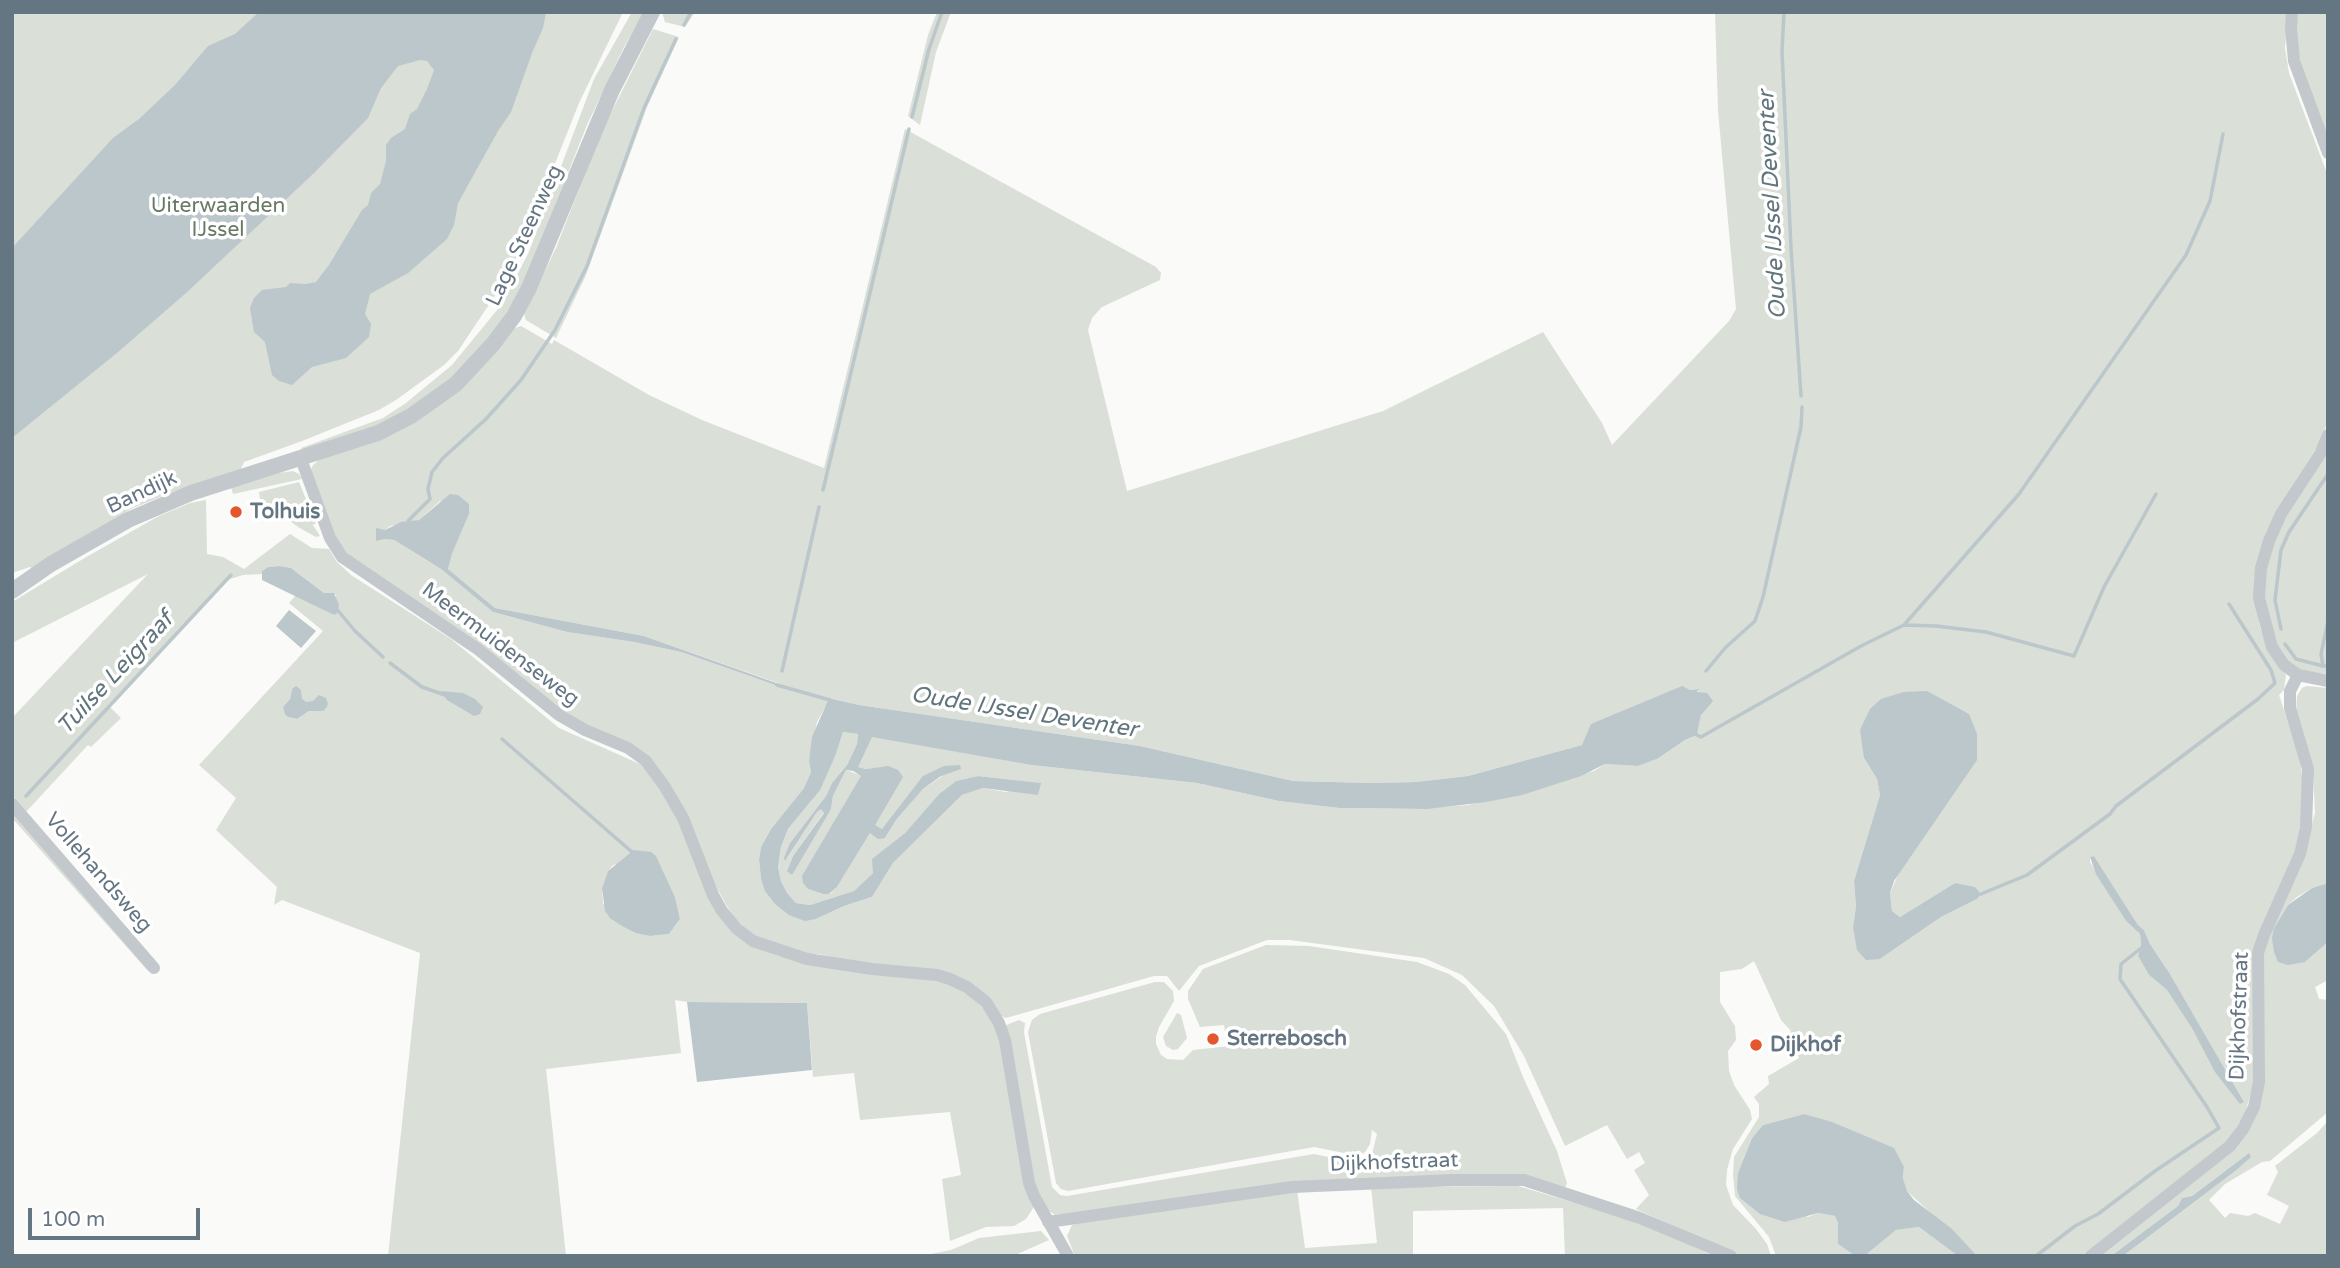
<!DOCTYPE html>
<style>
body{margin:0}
#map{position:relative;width:2340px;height:1268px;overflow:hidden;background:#fafaf8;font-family:"Varela Round",sans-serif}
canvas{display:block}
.frame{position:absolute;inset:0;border:14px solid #657683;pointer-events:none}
.scale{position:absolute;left:28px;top:1208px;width:172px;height:32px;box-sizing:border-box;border:4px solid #657683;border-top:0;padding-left:9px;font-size:21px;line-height:24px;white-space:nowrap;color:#657683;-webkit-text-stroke:5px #fff;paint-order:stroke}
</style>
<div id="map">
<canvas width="2340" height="1268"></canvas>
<div class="frame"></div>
<div class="scale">100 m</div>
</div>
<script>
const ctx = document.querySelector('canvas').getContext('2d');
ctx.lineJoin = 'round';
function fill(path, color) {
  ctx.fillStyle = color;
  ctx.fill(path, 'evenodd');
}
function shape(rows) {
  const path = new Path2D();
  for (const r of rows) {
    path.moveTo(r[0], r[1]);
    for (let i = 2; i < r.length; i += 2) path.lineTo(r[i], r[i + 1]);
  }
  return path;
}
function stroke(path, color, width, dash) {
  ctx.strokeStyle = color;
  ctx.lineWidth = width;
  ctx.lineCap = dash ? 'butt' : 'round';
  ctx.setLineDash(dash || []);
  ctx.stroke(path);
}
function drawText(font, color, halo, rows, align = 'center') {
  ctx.font = font + ' "Varela Round",sans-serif';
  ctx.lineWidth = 7;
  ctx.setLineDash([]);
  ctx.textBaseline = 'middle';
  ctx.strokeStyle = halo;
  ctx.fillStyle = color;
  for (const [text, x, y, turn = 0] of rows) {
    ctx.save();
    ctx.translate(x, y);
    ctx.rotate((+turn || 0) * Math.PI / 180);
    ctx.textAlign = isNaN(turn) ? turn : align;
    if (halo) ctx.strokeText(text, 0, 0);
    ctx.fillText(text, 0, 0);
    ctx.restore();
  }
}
const green = shape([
 [12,12,623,12,579,103,521,249,506,279,458,351,444,365,396,400,379,410,302,441,244,462,240,471,173,492,133,508,48,557,34,569,30,567,12,573],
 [632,12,645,12,624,47,587,125,567,175,562,199,528,281,487,342,461,371,395,421,303,452,301,448,383,418,406,403,452,365,502,304,528,254,594,79],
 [662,12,695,12,685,27,665,22],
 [937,12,951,12,936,52,920,125,908,116,928,35],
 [1715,12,2288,12,2285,48,2289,73,2328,176,2328,418,2322,439,2285,498,2255,595,2260,627,2279,666,2286,675,2284,690,2279,695,2300,758,2305,803,2293,860,2262,926,2254,1082,2243,1120,2227,1142,2087,1256,1977,1256,1907,1191,1903,1178,1904,1167,1857,1133,1804,1114,1763,1125,1752,1138,1738,1173,1808,1217,1818,1213,1835,1216,1838,1223,1838,1244,1855,1256,1776,1256,1769,1237,1735,1196,1733,1175,1734,1157,1759,1117,1759,1104,1754,1097,1769,1084,1768,1076,1799,1058,1788,1035,1791,1031,1781,1020,1754,961,1742,969,1720,972,1720,1002,1735,1026,1736,1040,1728,1051,1729,1071,1734,1085,1750,1110,1752,1119,1733,1149,1727,1170,1726,1185,1733,1205,1756,1229,1767,1244,1771,1256,1741,1256,1636,1209,1649,1195,1634,1170,1645,1163,1639,1152,1627,1159,1607,1125,1565,1146,1524,1056,1494,1006,1462,975,1424,958,1290,940,1267,940,1199,966,1179,991,1167,976,1154,976,1006,1018,999,1015,977,989,818,954,805,954,767,943,749,932,728,912,657,769,577,723,345,556,332,533,310,472,313,465,320,459,372,441,515,328,521,326,552,344,554,340,649,395,702,420,824,468,905,129,1156,267,1161,273,1160,280,1102,307,1092,318,1088,330,1127,491,1383,411,1543,332,1602,423,1612,445,1729,321,1736,309,1718,110],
 [440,501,469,514,452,554,448,569,495,608,644,636,781,684,781,687,681,652,634,642,567,632,493,612,441,569,394,540,384,539,385,530,390,526,419,520],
 [1698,689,1701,715,1697,735,1685,740,1657,759,1638,766,1605,764,1594,771,1468,805,1413,809,1339,808,1279,801,1197,783,1031,765,871,736,857,767,867,769,882,767,894,790,874,825,882,829,944,766,941,777,923,789,896,820,885,838,870,833,837,887,830,894,823,894,808,889,862,776,846,770,833,796,831,809,787,871,793,856,824,812,821,809,817,812,786,860,790,843,826,796,832,783,847,765,857,744,858,734,843,732,836,754,811,801,788,829,781,847,778,867,781,881,787,893,796,903,810,905,854,891,873,873,873,859,905,833,939,794,956,781,978,776,1040,783,1006,792,983,788,962,795,893,863,872,897,844,906,816,919,761,879,759,860,761,847,771,829,804,788,811,772,809,762,817,722,830,698,859,705,1140,746,1293,781,1371,783,1416,782,1468,776,1582,745,1690,690],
 [1951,706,1969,714,1890,893,1892,911,1900,917,1955,883,1977,899,1941,917,1880,959,1853,927,1856,906,1854,881,1880,795,1877,779,1864,758],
 [2094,856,2138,925,2144,930,2150,944,2170,974,2244,1102,2167,990,2149,975,2138,956,2141,944,2140,934,2126,921,2090,862,2090,857],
 [2298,12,2328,12,2328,136,2301,75,2296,27],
 [653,29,679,37,647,107,586,275,556,338,526,320,524,314,556,248,602,131],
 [2328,447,2328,674,2301,672,2286,662,2275,642,2268,620,2264,590,2265,569,2280,523],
 [293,471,299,474,302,479,233,494,231,487,278,473],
 [299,482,308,504,305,506,307,513,312,512,316,523,313,525,320,536,316,537,298,527,260,499,259,492],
 [206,500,207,554,223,557,244,569,290,534,312,548,329,549,337,562,351,575,451,639,559,728,642,765,663,794,747,941,778,956,848,970,937,978,973,996,997,1026,1035,1205,1026,1219,1014,1226,986,1227,950,1241,942,1179,961,1175,950,1112,860,1120,854,1073,813,1077,807,1003,687,1002,675,1000,681,1053,546,1069,566,1256,388,1256,420,953,282,900,274,905,277,887,216,830,236,798,199,765,323,631,289,603,296,595,334,615,336,595,324,593,291,568,280,566,268,567,262,571,262,574,243,575,227,580,108,705,121,718,91,747,88,745,25,813,17,805,12,790,12,718,148,574,12,643,12,602,88,556,159,516,190,503],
 [292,689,301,690,302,698,306,702,313,702,318,697,323,711,309,711,297,719,288,717,283,707,290,699],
 [656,857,675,897,680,919,669,934,650,936,622,926,603,903,602,888,608,871,613,865],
 [2307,686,2328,688,2328,883,2312,888,2297,897,2288,905,2274,928,2305,962,2328,942,2328,980,2315,987,2319,999,2328,1000,2328,1112,2270,1161,2262,1162,2225,1184,2209,1200,2225,1218,2230,1213,2248,1216,2255,1213,2280,1224,2289,1206,2267,1195,2278,1172,2275,1166,2317,1133,2328,1121,2328,1256,2123,1256,2234,1172,2249,1153,2192,1196,2182,1198,2178,1206,2111,1256,2098,1256,2251,1125,2263,950,2300,868,2315,813,2313,770,2296,713,2297,696,2302,688],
 [12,808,145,962,148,971,12,818],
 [1266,945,1309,946,1417,962,1449,974,1465,985,1506,1034,1523,1077,1557,1151,1567,1183,1565,1188,1427,1178,1055,1215,1045,1208,1037,1195,1004,1026,1019,1020,1025,1023,1024,1032,1052,1187,1060,1195,1067,1196,1314,1154,1352,1162,1367,1159,1372,1154,1377,1134,1372,1130,1370,1144,1365,1152,1359,1156,1314,1147,1068,1191,1061,1189,1056,1183,1028,1032,1032,1020,1040,1014,1155,982,1164,982,1173,991,1174,1001,1159,1027,1156,1037,1156,1044,1161,1055,1167,1059,1183,1060,1193,1050,1230,1046,1230,1031,1225,1032,1224,1025,1200,1027,1188,999,1188,991,1203,969],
 [1177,1013,1181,1015,1187,1038,1178,1049,1173,1050,1166,1046,1163,1037],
 [1518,1186,1642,1223,1715,1256,1565,1256,1563,1208,1413,1211,1413,1256,1075,1256,1067,1236,1072,1225,1078,1223,1297,1190,1305,1248,1377,1243,1371,1187],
 [1919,1227,1958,1256,1862,1256,1896,1230],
 [1041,1231,1049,1240,1013,1256,921,1256,951,1250,979,1238]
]);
const water = shape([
 [259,12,546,12,543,28,532,53,511,112,498,131,458,203,454,225,447,239,408,273,370,294,365,314,371,324,369,337,346,358,312,367,292,385,279,381,272,375,265,342,254,332,250,308,254,298,262,290,286,287,290,283,306,284,316,282,329,265,362,210,368,205,371,193,380,184,386,161,386,145,391,138,405,129,410,114,417,109,427,89,434,70,427,61,420,60,398,66,381,88,368,118,314,173,186,293,118,352,12,438,12,248,113,138,139,119,175,85,208,46,235,34],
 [450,494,458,495,469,504,469,514,452,554,448,569,495,608,644,636,782,685,781,687,681,652,634,642,567,632,493,612,441,569,412,551,394,540,384,539,376,541,376,528,385,530,401,522,419,520],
 [280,566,291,568,324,593,334,593,339,605,337,613,334,615,262,580,262,571,268,567],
 [289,610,316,631,301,648,276,626],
 [296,686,301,690,302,698,306,702,313,701,319,695,326,698,328,704,326,708,323,711,309,711,297,719,288,717,285,714,283,707,290,699,292,689],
 [1682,686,1690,690,1699,689,1697,692,1707,693,1713,701,1701,715,1697,735,1685,740,1657,759,1638,766,1605,764,1581,776,1522,795,1486,802,1427,809,1339,808,1279,801,1197,783,1031,765,872,737,858,767,866,769,888,766,898,770,903,777,875,825,882,829,923,776,944,766,960,765,961,769,941,776,923,789,896,820,885,838,878,839,870,833,837,887,829,894,823,894,808,889,803,883,802,876,861,776,853,771,846,770,833,796,831,809,792,875,787,871,793,856,824,813,821,809,817,812,785,861,784,858,790,843,826,796,832,783,847,765,857,744,858,734,843,732,836,754,820,790,788,829,781,847,778,867,781,881,787,893,796,903,810,905,854,891,873,873,872,859,905,833,939,794,956,781,978,776,1041,783,1038,795,983,788,962,795,893,863,872,897,844,906,816,919,805,921,789,915,775,904,765,891,761,879,759,860,761,847,771,829,804,788,811,772,809,762,812,737,829,698,859,705,1140,746,1293,781,1371,783,1416,782,1468,776,1582,745,1591,724],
 [441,691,463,693,475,699,483,707,480,714,474,716,447,700],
 [1927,691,1969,714,1977,734,1977,760,1894,881,1890,893,1892,911,1900,917,1955,883,1975,887,1981,894,1977,899,1941,917,1880,959,1866,960,1857,950,1853,927,1856,906,1854,881,1880,795,1877,779,1864,758,1860,730,1870,709,1881,699,1904,692],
 [634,850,651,852,656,856,675,897,680,919,669,934,650,936,636,933,622,926,610,918,605,911,602,888,608,871],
 [2094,856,2138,925,2144,930,2150,944,2170,974,2244,1102,2240,1104,2215,1072,2192,1028,2167,990,2149,975,2138,956,2141,944,2140,934,2126,921,2096,874,2090,857],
 [2328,883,2328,942,2305,962,2288,965,2278,962,2274,952,2272,938,2274,928,2288,905,2312,888],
 [687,1002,807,1003,812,1070,697,1082],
 [1804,1114,1832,1122,1894,1148,1904,1167,1903,1178,1907,1191,1914,1200,1952,1229,1977,1256,1958,1256,1919,1227,1896,1230,1864,1256,1855,1256,1838,1244,1838,1223,1835,1216,1818,1213,1785,1222,1760,1214,1740,1198,1737,1189,1738,1173,1752,1138,1763,1125],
 [2249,1153,2251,1157,2234,1172,2123,1256,2111,1256,2178,1206,2182,1198,2192,1196]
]);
const stream = shape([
 [1784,12,1782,51,1791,248,1801,396],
 [684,25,691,12],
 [912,117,929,49,942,12],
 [823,490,909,129],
 [408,521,430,499,428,489,432,472,443,458,486,419,521,380,555,330,587,266,644,108,676,39],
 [335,607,355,631,383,657],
 [2328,621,2321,654,2323,666,2328,666],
 [1904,625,2019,494,2186,255,2210,201,2223,134],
 [2281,629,2275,600,2281,550,2289,532,2328,474],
 [2285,644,2296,659,2323,666],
 [390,663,422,687,445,695],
 [782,671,819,507],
 [1706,671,1725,648,1755,621,1763,597,1801,427,1802,407],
 [777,685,830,700],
 [1695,734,1701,737,1861,646,1904,625,1936,626,1986,632,2074,656,2104,587,2156,494],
 [502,739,632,852],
 [26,796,231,575],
 [1981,894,2027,875,2110,814,2116,806,2258,699,2275,683,2271,670,2229,604],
 [2036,1256,2075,1226,2098,1214,2155,1171,2219,1128,2207,1107,2120,979,2121,964,2140,949]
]);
const minor = shape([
 [2292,12,2291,28,2294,61,2328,153],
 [2328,435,2320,454,2281,514,2269,541,2261,568,2259,598,2272,647,2284,665,2298,675,2328,681],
 [301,459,330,538,342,557,479,650,559,715,585,730,628,748,646,761,665,787,683,818,713,895,722,911,737,929,753,941,807,959,872,969,937,975,950,979,967,987,986,1002,999,1023,1005,1040,1029,1183,1034,1196,1068,1256],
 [12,804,154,968],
 [1048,1222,1292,1187,1454,1180,1524,1180,1640,1218,1731,1256],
 [2091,1256,2230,1146,2243,1129,2254,1107,2259,1082,2258,953,2264,935,2300,854,2306,827,2308,769,2290,708,2290,691,2298,675]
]);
const tertiary = shape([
 [12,591,51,564,128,520,191,493,378,433,411,416,456,384,493,344,514,316,529,288,612,90,652,12]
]);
const markers = [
 [236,512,7,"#e4572e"],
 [1213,1039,7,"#e4572e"],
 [1756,1045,7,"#e4572e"]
];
const parkNames = [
 ["Uiterwaarden",218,206],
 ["IJssel",218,230]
];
const streetNames = [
 ["Lage Steenweg",525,236,-65],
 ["Bandijk",142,493,-25],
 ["Meermuidenseweg",500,645,37],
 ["Vollehandsweg",98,873,49],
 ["Dijkhofstraat",2240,1016,-88],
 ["Dijkhofstraat",1394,1163,-2]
];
const poiNames = [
 ["Tolhuis",250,512],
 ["Sterrebosch",1227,1039],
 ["Dijkhof",1770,1045]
];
const waterNames = [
 ["Oude IJssel Deventer",1773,205,-93],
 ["Tuilse Leigraaf",116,674,-47],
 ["Oude IJssel Deventer",1024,713,9]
];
fill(green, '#dadfd7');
fill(water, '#bbc7cb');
stroke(stream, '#bbc7cb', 3.5);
stroke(minor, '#c3c8cc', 12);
stroke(tertiary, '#c3c8cc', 16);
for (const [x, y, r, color] of markers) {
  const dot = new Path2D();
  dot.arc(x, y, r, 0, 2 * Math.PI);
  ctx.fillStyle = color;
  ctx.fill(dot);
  stroke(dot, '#fff', 2.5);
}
drawText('21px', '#687a64', '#fff', parkNames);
drawText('21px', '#657683', '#fff', streetNames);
drawText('bold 21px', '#657683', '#fff', poiNames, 'left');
drawText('italic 23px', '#60757c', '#fff', waterNames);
</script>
